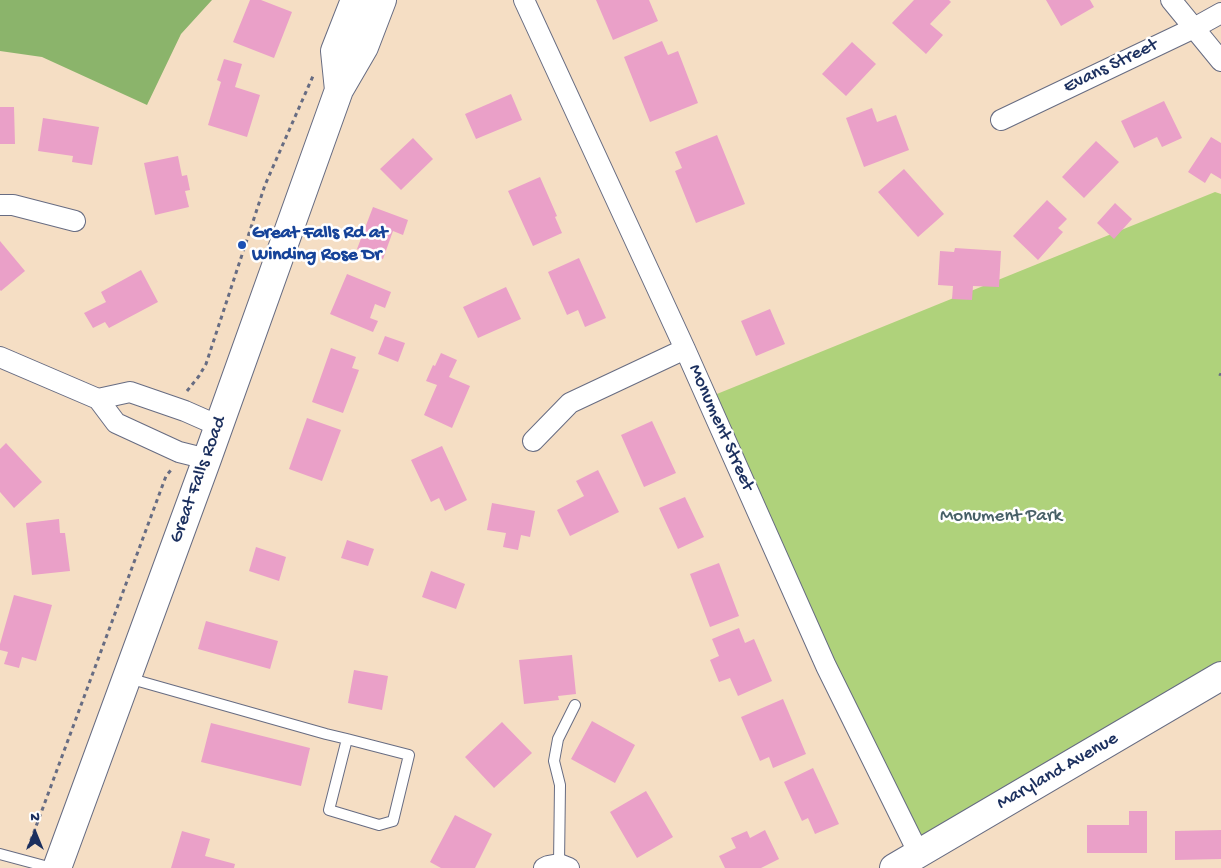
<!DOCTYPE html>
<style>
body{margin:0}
#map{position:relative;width:1221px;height:868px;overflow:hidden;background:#f5dec4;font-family:"Gochi Hand",sans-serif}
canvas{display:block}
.north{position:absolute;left:10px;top:808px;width:50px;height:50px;-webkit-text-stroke:4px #fff;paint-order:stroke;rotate:0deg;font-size:14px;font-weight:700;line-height:20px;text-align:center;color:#1b2f5e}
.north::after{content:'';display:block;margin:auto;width:18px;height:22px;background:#1b2f5e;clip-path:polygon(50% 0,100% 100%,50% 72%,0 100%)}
</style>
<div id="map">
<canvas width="1221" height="868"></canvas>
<div class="north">N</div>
</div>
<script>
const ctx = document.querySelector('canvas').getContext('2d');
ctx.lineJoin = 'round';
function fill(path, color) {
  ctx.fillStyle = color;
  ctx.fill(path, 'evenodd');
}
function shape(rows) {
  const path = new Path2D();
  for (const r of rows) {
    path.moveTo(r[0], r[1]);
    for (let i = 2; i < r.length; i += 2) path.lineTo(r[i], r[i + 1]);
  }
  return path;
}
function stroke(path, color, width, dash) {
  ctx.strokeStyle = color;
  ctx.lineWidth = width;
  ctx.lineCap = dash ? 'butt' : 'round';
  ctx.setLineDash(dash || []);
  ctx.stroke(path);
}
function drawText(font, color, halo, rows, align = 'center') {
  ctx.font = font + ' "Gochi Hand",sans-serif';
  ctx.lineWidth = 5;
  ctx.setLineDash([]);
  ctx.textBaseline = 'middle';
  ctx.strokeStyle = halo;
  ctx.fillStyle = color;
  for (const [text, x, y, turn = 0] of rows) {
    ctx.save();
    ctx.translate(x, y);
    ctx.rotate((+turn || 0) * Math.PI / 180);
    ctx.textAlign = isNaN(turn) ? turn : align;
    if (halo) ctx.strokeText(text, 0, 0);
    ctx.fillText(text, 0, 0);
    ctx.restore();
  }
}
const green = shape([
 [1215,192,1221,194,1221,676,919,854,707,398]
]);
const forest = shape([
 [0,0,212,0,181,34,147,105,42,57,0,51]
]);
const building = shape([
 [250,0,261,0,292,12,274,58,233,42],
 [596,0,649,0,658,21,613,40],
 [914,0,949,0,951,2,930,24,943,35,926,54,892,23],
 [1046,0,1090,0,1094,7,1061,26],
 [662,41,668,55,678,51,698,103,650,122,624,57],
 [852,42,876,64,846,96,822,74],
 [224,59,242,64,235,87,260,95,247,137,208,125,221,82,217,80],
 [511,94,522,120,476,139,465,114],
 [1164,101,1182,138,1162,147,1157,137,1134,148,1121,121],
 [0,107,14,107,15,144,0,144],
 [872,108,877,122,896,115,909,150,864,167,846,118],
 [43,118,99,127,92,165,72,162,73,156,38,151],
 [717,135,745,204,696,223,675,171,682,168,675,152],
 [1211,137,1221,143,1221,179,1211,173,1205,183,1188,172],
 [413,138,433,159,401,190,380,169],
 [1096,141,1119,162,1084,198,1062,177],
 [178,156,182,176,187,175,190,190,185,191,189,207,155,215,144,163],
 [904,169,944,214,918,237,878,192],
 [540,177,557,216,555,217,562,233,533,246,508,191],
 [1047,200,1067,219,1058,228,1063,232,1038,260,1013,236],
 [1115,203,1132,219,1114,239,1097,223],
 [373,207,408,220,403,235,393,231,383,259,357,249],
 [0,241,25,271,1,291,0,290],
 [955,248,1001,251,999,287,973,286,972,300,952,299,953,286,938,285,940,251,954,252],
 [579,258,606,318,585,327,578,310,567,315,548,272],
 [141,270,158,302,109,328,105,322,93,328,84,313,106,302,101,292],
 [347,274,391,292,385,308,375,304,370,318,378,321,373,332,330,314],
 [506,287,521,319,478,338,463,307],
 [770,309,785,344,756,356,741,321],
 [385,336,405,343,398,362,378,354],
 [331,348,356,357,352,368,359,370,343,413,312,402],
 [441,353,457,360,449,377,470,386,452,428,424,415,437,385,426,381,433,365,435,366],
 [307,418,341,430,322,481,289,469],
 [652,421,676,473,644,487,621,435],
 [6,443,42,482,14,508,0,492,0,449],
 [442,446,467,500,445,511,439,498,431,502,411,460],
 [598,470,619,512,570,536,557,510,584,496,576,481],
 [685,497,704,537,678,549,659,508],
 [492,503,535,511,530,537,521,535,518,550,503,547,506,533,487,530],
 [59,519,60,533,65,533,70,571,32,575,26,523],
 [347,540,374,549,368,566,341,558],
 [256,547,286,557,279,581,249,571],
 [719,563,739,616,710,627,690,574],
 [431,571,465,584,456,609,422,597],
 [14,595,52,605,36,661,22,657,19,668,4,664,8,652,0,650,0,644],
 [206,621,278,641,270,669,198,649],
 [739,628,745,643,754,639,772,681,738,696,730,678,719,682,710,660,719,656,712,639],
 [572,655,576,694,558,696,559,700,524,704,519,660],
 [354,670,388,676,382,710,348,703],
 [783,699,806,754,773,768,769,757,760,761,741,717],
 [592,721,635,745,615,783,571,759],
 [502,722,532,753,494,788,465,757],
 [211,723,310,748,301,786,201,762],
 [813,768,839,824,815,834,808,818,802,821,784,782],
 [646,791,673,837,637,858,610,812],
 [1129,811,1147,811,1147,853,1087,853,1087,825,1129,825],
 [455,815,492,834,475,868,441,868,430,862],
 [765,830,779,859,761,868,725,868,719,856,736,848,731,838,747,831,750,838],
 [1221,830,1221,859,1175,860,1175,831],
 [182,831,210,839,205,856,235,864,234,868,171,868]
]);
const path = shape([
 [1219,374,1221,375],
 [187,391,199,376,206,364,265,185,313,76],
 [28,848,166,476,171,470]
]);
const service = shape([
 [128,678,326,734,347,739,409,755,393,821,379,825,329,810,347,739],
 [0,854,52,868],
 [559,864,560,785,554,761,558,739,575,705]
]);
const minor = shape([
 [524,0,685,349,826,666,919,854],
 [1171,0,1221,61],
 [1001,120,1194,28,1221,13],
 [0,205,13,205,75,221],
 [0,357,98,399,116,423,179,452,207,459],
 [98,399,130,392,185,411,219,426],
 [533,441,570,403,685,349],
 [544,868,548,866,559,864,569,868]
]);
const secondary = shape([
 [894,868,1221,676]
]);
const primary = shape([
 [339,90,335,51,355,0],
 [57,868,207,459,339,90,364,47,382,0]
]);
const markers = [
 [242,245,5,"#1a4fb4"]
];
const streetNames = [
 ["Evans Street",1111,67,-26],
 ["Monument Street",720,428,66],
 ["Great Falls Road",199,480,-70],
 ["Maryland Avenue",1058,772,-30]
];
const transitNames = [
 ["Great Falls Rd at",252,234],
 ["Winding Rose Dr",252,256]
];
const parkNames = [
 ["Monument Park",1001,517]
];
fill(green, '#afd27b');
fill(forest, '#8bb46b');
fill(building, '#eaa0c8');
stroke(service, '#676c82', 12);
stroke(minor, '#676c82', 22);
stroke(secondary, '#676c82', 30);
stroke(primary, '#676c82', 30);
stroke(path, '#676c82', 3, [4, 4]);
stroke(service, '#fff', 10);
stroke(minor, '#fff', 20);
stroke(secondary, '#fff', 28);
stroke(primary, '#fff', 28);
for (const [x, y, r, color] of markers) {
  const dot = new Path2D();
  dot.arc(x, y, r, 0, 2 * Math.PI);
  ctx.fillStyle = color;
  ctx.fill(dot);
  stroke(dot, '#fff', 2);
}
drawText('19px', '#1b2f5e', '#fff', streetNames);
drawText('bold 19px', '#164399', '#fff', transitNames, 'left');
drawText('19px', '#476067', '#fff', parkNames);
</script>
